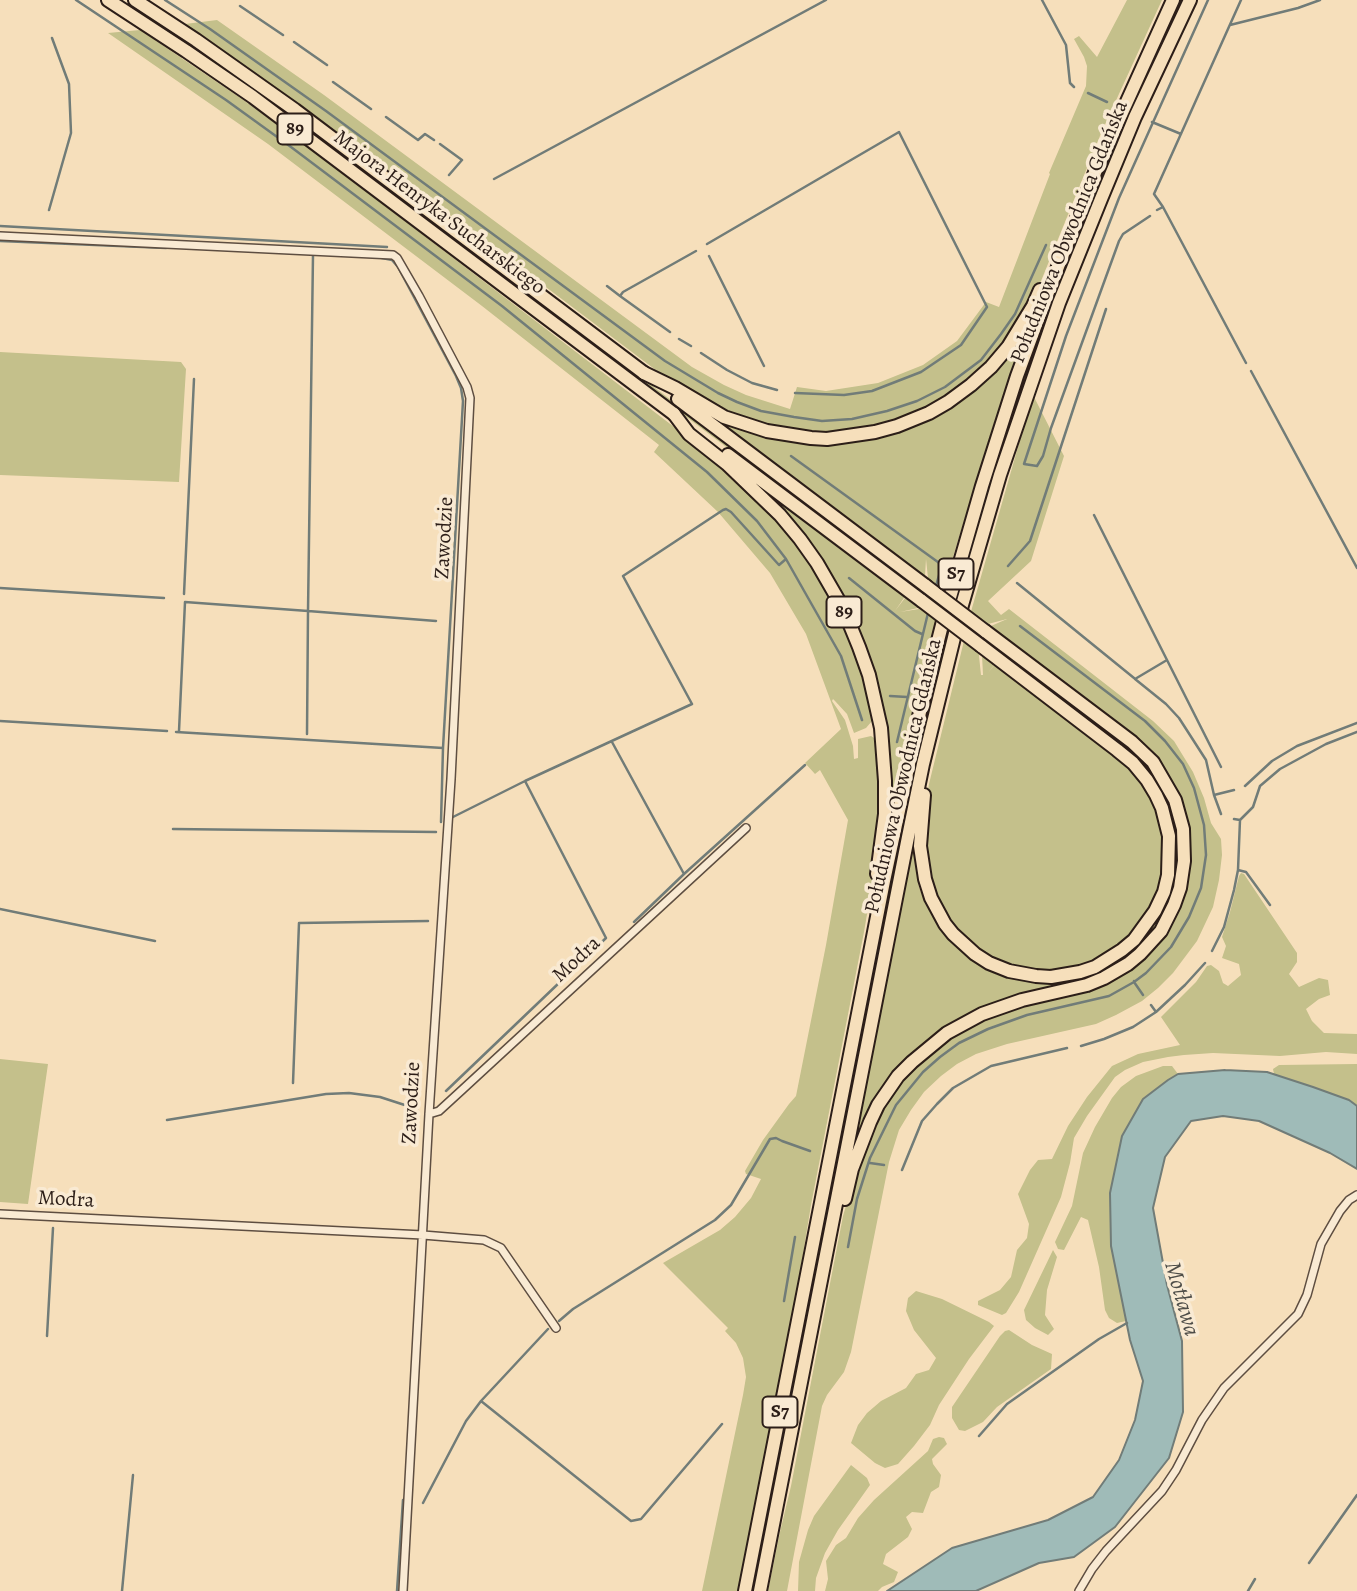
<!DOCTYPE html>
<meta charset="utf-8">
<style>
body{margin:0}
canvas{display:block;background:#f6dfbb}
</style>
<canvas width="1357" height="1591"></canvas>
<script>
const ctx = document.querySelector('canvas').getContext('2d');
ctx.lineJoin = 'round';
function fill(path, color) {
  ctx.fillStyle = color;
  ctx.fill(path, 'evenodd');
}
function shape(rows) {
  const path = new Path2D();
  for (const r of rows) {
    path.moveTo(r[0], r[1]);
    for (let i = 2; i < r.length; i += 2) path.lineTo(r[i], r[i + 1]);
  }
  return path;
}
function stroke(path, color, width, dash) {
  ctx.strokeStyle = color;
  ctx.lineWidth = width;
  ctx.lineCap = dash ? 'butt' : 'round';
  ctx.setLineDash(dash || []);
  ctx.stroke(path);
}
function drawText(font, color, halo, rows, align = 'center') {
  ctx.font = font + ' Alegreya,serif';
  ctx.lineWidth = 7;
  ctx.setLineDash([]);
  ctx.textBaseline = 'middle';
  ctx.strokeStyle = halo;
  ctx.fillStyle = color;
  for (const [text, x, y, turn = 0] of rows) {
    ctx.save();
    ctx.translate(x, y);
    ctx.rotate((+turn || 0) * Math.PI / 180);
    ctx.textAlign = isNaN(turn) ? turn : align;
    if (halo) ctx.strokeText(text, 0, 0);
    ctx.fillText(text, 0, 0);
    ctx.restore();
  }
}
const green = shape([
 [1127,0,1162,0,1102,131,1041,281,1023,316,989,362,947,398,899,421,850,433,802,434,731,416,669,380,473,232,301,106,185,24,217,20,324,95,692,367,724,385,746,395,790,409,797,387,826,391,878,383,923,365,957,341,986,302,999,307,1050,174,1049,173,1086,86,1087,66,1084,57,1074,39,1079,36,1097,57],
 [1178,0,1183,0,1150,72,976,540,755,1591,750,1591,880,926,921,732,939,657,1000,444,1033,349,1105,161],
 [166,26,309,127,915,584,912,587,307,131,159,27],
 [140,30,242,99,316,153,712,456,780,521,826,585,858,655,874,718,872,721,866,728,854,733,847,714,835,701,833,699,832,701,845,720,853,746,854,759,858,758,858,739,871,736,877,740,881,765,878,849,864,932,811,1205,798,1285,738,1591,702,1591,743,1395,746,1377,743,1358,736,1343,725,1331,728,1328,663,1263,720,1230,735,1217,751,1198,761,1179,746,1174,745,1171,763,1140,789,1104,796,1096,826,945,848,820,820,770,815,774,805,763,841,729,806,634,770,573,718,512,654,452,659,445,482,306,268,144,108,33],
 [1024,330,1026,332,995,420,952,560,916,701,890,815,889,783,854,625,761,489,762,487,906,595,895,611,905,598,918,608,900,612,919,609,928,578,926,559,925,576,913,567,911,568,700,408,803,441,929,416],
 [0,352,181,362,186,369,179,482,0,475],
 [1034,397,1064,456,1031,561,988,601,1001,615,1009,609,1153,721,1174,741,1193,772,1204,798,1211,823,1221,839,1222,855,1219,880,1213,907,1197,941,1173,973,1158,988,1142,1001,1116,1015,1096,1024,1007,1044,976,1054,957,1064,941,1076,924,1092,911,1110,899,1130,889,1162,851,1352,844,1372,827,1395,822,1406,787,1591,768,1591,780,1532,791,1486,843,1216,858,1164,884,1106,897,1087,917,1064,951,1037,986,1018,1129,970,1187,884,1190,855,1180,799,1166,772,1000,636,1001,634,991,626,1007,619,988,624,979,656,981,675,983,675,982,655,994,665,988,673,996,663,1127,765,1146,788,1158,813,1164,838,1163,871,1160,885,1149,911,1131,935,1119,946,1105,955,1084,965,1049,971,1012,966,990,957,963,938,936,901,925,864,925,808,929,784,972,608,1020,440],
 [995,644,1118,737,1136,753,1152,771,1171,805,1178,835,1179,851,1176,883,1164,914,1155,928,1145,942,1131,954,1117,965,1100,974,945,1029,915,1052,870,1110,860,1130,857,1130,912,854,914,854,919,887,926,905,940,929,952,943,966,955,982,966,1017,979,1033,981,1099,970,1115,962,1129,951,1152,926,1161,912,1172,882,1175,866,1174,835,1172,820,1161,793,992,648],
 [1241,873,1244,874,1297,953,1297,962,1289,974,1299,987,1319,978,1328,980,1330,995,1319,999,1306,1009,1312,1021,1324,1033,1357,1034,1357,1054,1326,1052,1280,1056,1213,1053,1184,1055,1168,1057,1143,1062,1125,1070,1115,1077,1087,1116,1074,1138,1070,1163,1061,1197,1019,1292,1006,1313,1002,1315,978,1305,978,1301,1000,1290,1011,1277,1017,1250,1027,1238,1029,1224,1018,1194,1030,1170,1038,1160,1052,1159,1068,1126,1087,1097,1112,1066,1138,1054,1180,1045,1161,1017,1196,982,1207,966,1211,965,1219,971,1223,983,1228,986,1241,975,1239,964,1222,958,1226,946,1222,937,1230,912,1239,876],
 [0,1059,48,1064,28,1204,0,1202],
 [1357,1064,1357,1106,1349,1100,1274,1074,1273,1069,1279,1065],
 [1163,1066,1172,1066,1178,1074,1168,1080,1122,1136,1110,1193,1111,1246,1126,1321,1117,1323,1109,1318,1105,1310,1099,1267,1088,1220,1081,1217,1064,1250,1058,1249,1055,1242,1072,1206,1083,1153,1095,1127,1112,1098,1121,1087,1136,1076],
 [1053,1250,1057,1257,1047,1290,1045,1315,1054,1329,1048,1335,1035,1328,1026,1320,1024,1310],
 [916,1291,942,1299,989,1322,994,1326,969,1359,939,1405,930,1425,914,1446,898,1464,885,1468,875,1463,851,1443,858,1425,867,1413,881,1401,906,1388,916,1374,929,1370,936,1358,914,1330,906,1311,908,1298],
 [1009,1330,1032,1345,1052,1354,1051,1369,997,1407,983,1422,965,1431,959,1430,952,1418,952,1407,1000,1336,1005,1331],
 [939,1437,944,1438,947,1444,932,1459,933,1464,941,1475,939,1487,931,1492,923,1513,912,1512,906,1517,912,1529,908,1537,886,1554,883,1564,898,1572,894,1582,882,1587,878,1591,825,1591,828,1579,826,1561,836,1545,846,1538,858,1518,874,1500,928,1451,933,1439],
 [851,1465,867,1478,870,1485,838,1530,825,1553,816,1578,815,1591,798,1591,799,1562,808,1530,814,1516]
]);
const water = shape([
 [1225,1070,1267,1072,1313,1087,1349,1100,1357,1106,1357,1169,1330,1153,1259,1121,1223,1116,1191,1121,1165,1157,1153,1208,1167,1285,1182,1341,1183,1412,1169,1458,1115,1527,1074,1557,1039,1563,976,1591,887,1591,952,1548,1048,1520,1093,1497,1119,1460,1135,1420,1143,1381,1130,1340,1111,1246,1110,1193,1122,1136,1143,1099,1168,1080,1178,1074,1225,1070]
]);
const stream = shape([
 [76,0,226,100,291,147,502,306,707,472,757,521,786,559,841,656,862,720],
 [165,0,210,29,326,111,665,361,718,393,737,402,761,411,794,417,822,421,852,419,887,411,917,401,945,387,981,360,1001,334,1015,314,1046,245],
 [1042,0,1066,45,1070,83,1074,87],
 [240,6,283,35],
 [1230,25,1298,8,1320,0],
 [294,42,327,65],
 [333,82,371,109],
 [1088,93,1107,102],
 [386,117,418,140,425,134,434,140],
 [1152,122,1181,134],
 [440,144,462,160,449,175],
 [494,179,826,0],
 [1163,207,1246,363],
 [49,210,71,133,69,84,52,38],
 [1157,210,1163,207,1154,194,1241,0],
 [1150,216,1123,234,1119,241,1051,428,1043,456,1037,466,1024,464,1066,336,1119,198,1208,0],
 [0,226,387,247],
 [0,241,166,248],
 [707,244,899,132,987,307,961,345,921,372,872,391,844,395,795,393],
 [313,255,308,611,436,621],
 [709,256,764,366],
 [382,258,392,260,398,267,456,376,461,388,463,401,443,748],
 [607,286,620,296,623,292,696,251],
 [620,296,670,332],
 [679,339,691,346],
 [701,353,727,370,752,383,777,390],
 [1251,371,1357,568],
 [791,456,942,565,935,589],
 [1094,515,1167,660],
 [1008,566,1030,541,1106,309],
 [849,578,915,631,922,634],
 [1017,583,1134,678],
 [0,588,164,598],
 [184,594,194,379],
 [1020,626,1145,721,1165,741,1183,764,1194,788,1204,825,1206,855,1201,888,1189,917,1171,947,1146,973,1134,982,1143,995],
 [890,696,907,697],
 [0,721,167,731],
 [179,731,185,602,308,611,307,734],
 [176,732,443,748,441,822],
 [612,742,684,874],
 [897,742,928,613],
 [1245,786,1272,761,1297,746,1357,723],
 [1214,795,1206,760,1179,718,1166,704,1135,679,1167,660,1221,767],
 [1221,814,1214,795,1234,790],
 [453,817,525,781,692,704,623,576,723,510,726,509,731,512,779,565,786,559],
 [1234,819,1240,820,1253,807,1260,786,1280,769,1326,744,1357,732],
 [173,829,436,832],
 [1238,870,1246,872,1270,905],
 [0,909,155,941],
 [634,922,684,874,805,765],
 [1212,951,1224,927,1234,890,1238,870,1240,820],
 [1151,1005,1156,1012,1185,985,1205,963],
 [1081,1046,1104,1039,1133,1027,1156,1012],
 [293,1083,299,923,428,921],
 [446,1091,606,938,525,781],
 [167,1120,326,1094,349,1093,380,1097,417,1109],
 [870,1163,884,1165],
 [902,1170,922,1121,937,1104,953,1088,991,1066,1067,1048],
 [848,1247,857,1199,870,1158,896,1105,923,1072,940,1057,959,1043,988,1029,1027,1015,1109,996,1134,982,1134,981],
 [784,1301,795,1237],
 [559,1321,573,1309,715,1220,731,1205,770,1139,776,1138,782,1141,810,1151],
 [47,1336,53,1228],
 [481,1401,631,1521,641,1519,722,1424],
 [979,1436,1007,1404,1099,1339,1127,1323],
 [423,1503,466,1421,481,1401,548,1329],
 [1309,1563,1357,1495],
 [122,1591,133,1475],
 [397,1591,403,1500],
 [1248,1591,1255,1579]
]);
const minor = shape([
 [0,236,393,255,397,258,419,296,467,387,470,398,451,779,429,1114,403,1591],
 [429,1114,439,1111,463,1089,746,828],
 [0,1214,423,1235,484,1240,501,1248,556,1328],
 [1079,1591,1092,1569,1106,1551,1162,1491,1176,1470,1202,1420,1224,1388,1298,1314,1307,1295,1321,1244,1340,1211,1349,1200,1357,1195]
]);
const trunk = shape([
 [108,0,186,51,253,97,674,414],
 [135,0,196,40,295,110,644,373]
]);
const motorway = shape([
 [644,373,675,388,724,417,767,431,811,438,827,439,875,432,897,426,929,413,948,402,971,385,991,367,1008,347,1033,306,1040,290],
 [678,399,926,586],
 [674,414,689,434,727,464,780,515,800,539,817,563,843,608,859,647,869,675,881,728,885,781,885,814,877,874],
 [728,455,922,601],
 [924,795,920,846,925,879,931,898,945,924,953,934,975,954,989,963,1009,971,1036,976,1051,977,1080,972,1095,967,1122,950,1134,940,1155,911,1164,892,1168,875,1169,836,1162,808,1156,795,1147,780,1133,763,1117,750,981,646],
 [845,1199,852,1169,870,1122,878,1105,898,1076,912,1062,947,1033,982,1014,1022,1000,1087,985,1104,978,1128,964,1140,954,1161,931,1174,905,1180,888,1184,861,1183,829,1175,800,1153,762,1132,742,985,631],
 [745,1591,884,881,920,712,942,625,982,486,1017,376,1045,300,1096,170,1173,0],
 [760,1591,908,837,923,764,962,605,1000,475,1059,303,1101,199,1135,117,1190,0]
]);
const motorwayBridge = shape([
 [926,586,985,631],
 [922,601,981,646]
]);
const shields = [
 [295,129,35],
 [956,574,35],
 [844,612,35],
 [780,1412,35]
];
const shieldNames = [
 ["89",295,129],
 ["S7",956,574],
 ["89",844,612],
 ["S7",780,1412]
];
const streetNames = [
 ["Majora Henryka Sucharskiego",439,213,37],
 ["Południowa Obwodnica Gdańska",1070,232,-68],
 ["Zawodzie",445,538,-87],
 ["Południowa Obwodnica Gdańska",904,776,-77],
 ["Modra",577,960,-43],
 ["Zawodzie",412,1103,-87],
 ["Modra",66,1200,3]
];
const waterNames = [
 ["Motława",1181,1299,74]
];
fill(green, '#c4c08b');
fill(water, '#9fbbb8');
stroke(water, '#717c78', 2);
stroke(stream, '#717c78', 2.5);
stroke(minor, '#5e4e41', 10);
stroke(trunk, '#2c1e18', 16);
stroke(motorway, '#2c1e18', 16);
stroke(minor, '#f9ead3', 7);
stroke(trunk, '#f6dfbb', 12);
stroke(motorway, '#f6dfbb', 12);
stroke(motorwayBridge, '#2c1e18', 16, []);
stroke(motorwayBridge, '#f6dfbb', 12);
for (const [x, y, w] of shields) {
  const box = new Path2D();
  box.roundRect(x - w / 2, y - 15.5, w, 31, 5);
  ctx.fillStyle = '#f9ead3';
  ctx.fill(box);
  stroke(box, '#2c1e18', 2);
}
drawText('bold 19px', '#2c1e18', null, shieldNames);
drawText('21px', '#2c1e18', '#f9ead3', streetNames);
drawText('italic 23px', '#4e4d48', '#f9ead3', waterNames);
</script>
